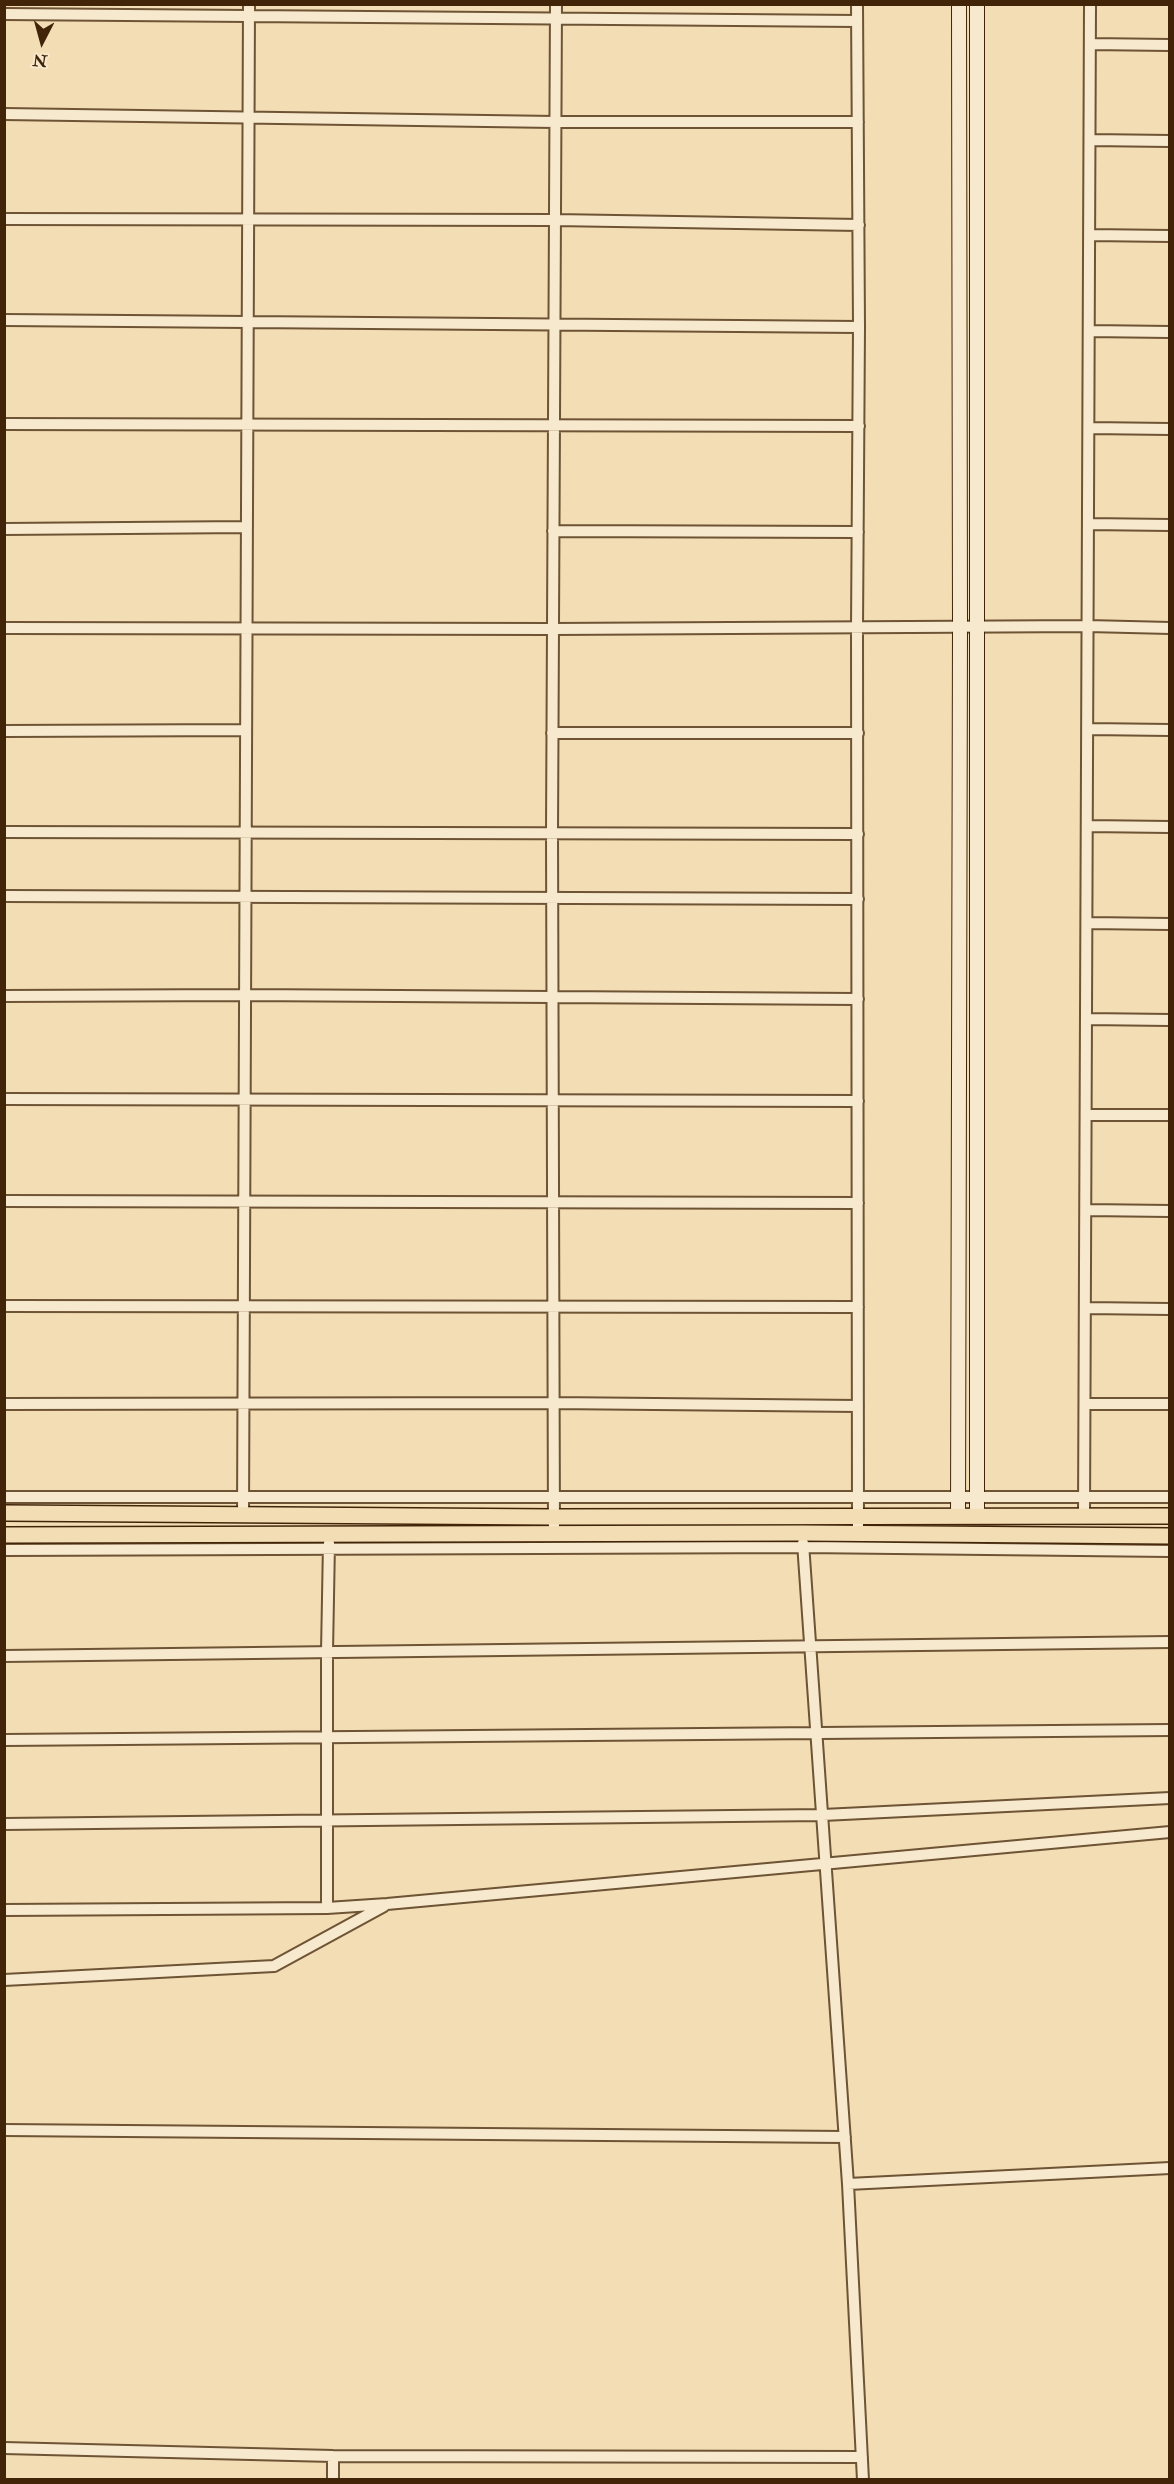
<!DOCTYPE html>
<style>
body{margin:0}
#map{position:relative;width:1174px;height:2484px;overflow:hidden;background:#f2ddb4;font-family:"IM FELL Double Pica",serif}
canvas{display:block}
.frame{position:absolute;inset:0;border:6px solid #422509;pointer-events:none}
.north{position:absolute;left:12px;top:12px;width:60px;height:60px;-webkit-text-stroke:4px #f7e9ce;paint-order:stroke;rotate:186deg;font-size:16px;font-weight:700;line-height:24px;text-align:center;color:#422509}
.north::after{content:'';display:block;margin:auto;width:21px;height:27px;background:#422509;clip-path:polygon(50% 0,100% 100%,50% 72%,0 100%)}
</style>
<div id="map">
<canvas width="1174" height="2484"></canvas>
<div class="frame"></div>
<div class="north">N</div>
</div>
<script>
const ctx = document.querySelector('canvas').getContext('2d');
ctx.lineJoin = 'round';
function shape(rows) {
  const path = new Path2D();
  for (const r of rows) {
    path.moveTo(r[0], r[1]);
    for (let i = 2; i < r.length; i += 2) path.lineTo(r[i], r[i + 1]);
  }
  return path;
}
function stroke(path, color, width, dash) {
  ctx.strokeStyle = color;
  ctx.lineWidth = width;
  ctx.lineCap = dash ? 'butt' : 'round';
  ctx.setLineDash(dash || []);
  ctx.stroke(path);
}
const street = shape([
 [857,4,859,327,857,628,858,1533],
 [4,14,857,21],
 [1090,44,1170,45],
 [4,114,555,122,858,122],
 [1090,140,1170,141],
 [4,219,555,220,859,225],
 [1090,235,1170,236],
 [4,320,859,327],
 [1089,331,1170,332],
 [4,424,859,426],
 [1089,428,1170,429],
 [1088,524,1170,525],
 [4,529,247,527],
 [553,531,858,532],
 [4,628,553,629,1088,626,1170,628],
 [1088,729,1170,730],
 [4,731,246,730],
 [552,733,858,733],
 [1087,826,1170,827],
 [4,832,858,834],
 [4,896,858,899],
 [1087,923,1170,924],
 [4,996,245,995,858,999],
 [1086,1019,1170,1020],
 [4,1099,858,1101],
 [1086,1115,1170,1115],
 [4,1201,858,1203],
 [1086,1210,1170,1211],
 [4,1306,858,1307],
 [1085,1308,1170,1309],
 [4,1404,553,1403,858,1406],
 [1085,1404,1170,1404],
 [4,1497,1170,1497],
 [243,1515,249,4],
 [1084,1516,1090,4],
 [554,1534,552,832,556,4],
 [803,1543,848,2184,863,2480],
 [4,1550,804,1547,1170,1551],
 [4,1656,1170,1642],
 [4,1740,1170,1730],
 [4,1824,823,1815,1170,1798],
 [327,1908,327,1652,329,1543],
 [4,1910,327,1908,387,1904,1170,1832],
 [4,1980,274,1966,384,1906],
 [4,2130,845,2137],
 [848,2184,1170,2168],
 [4,2448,333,2456,862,2457],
 [333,2480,333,2456]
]);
const secondary = shape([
 [958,1515,960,627,959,4],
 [977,1515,977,4]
]);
const primary = shape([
 [4,1513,553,1517,1170,1516],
 [4,1535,803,1533,1170,1536]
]);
stroke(street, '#6e5334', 14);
stroke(secondary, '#422509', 16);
stroke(primary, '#422509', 18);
stroke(street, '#f7e9ce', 10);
stroke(secondary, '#f7e9ce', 14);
stroke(primary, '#f2ddb4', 15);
</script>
